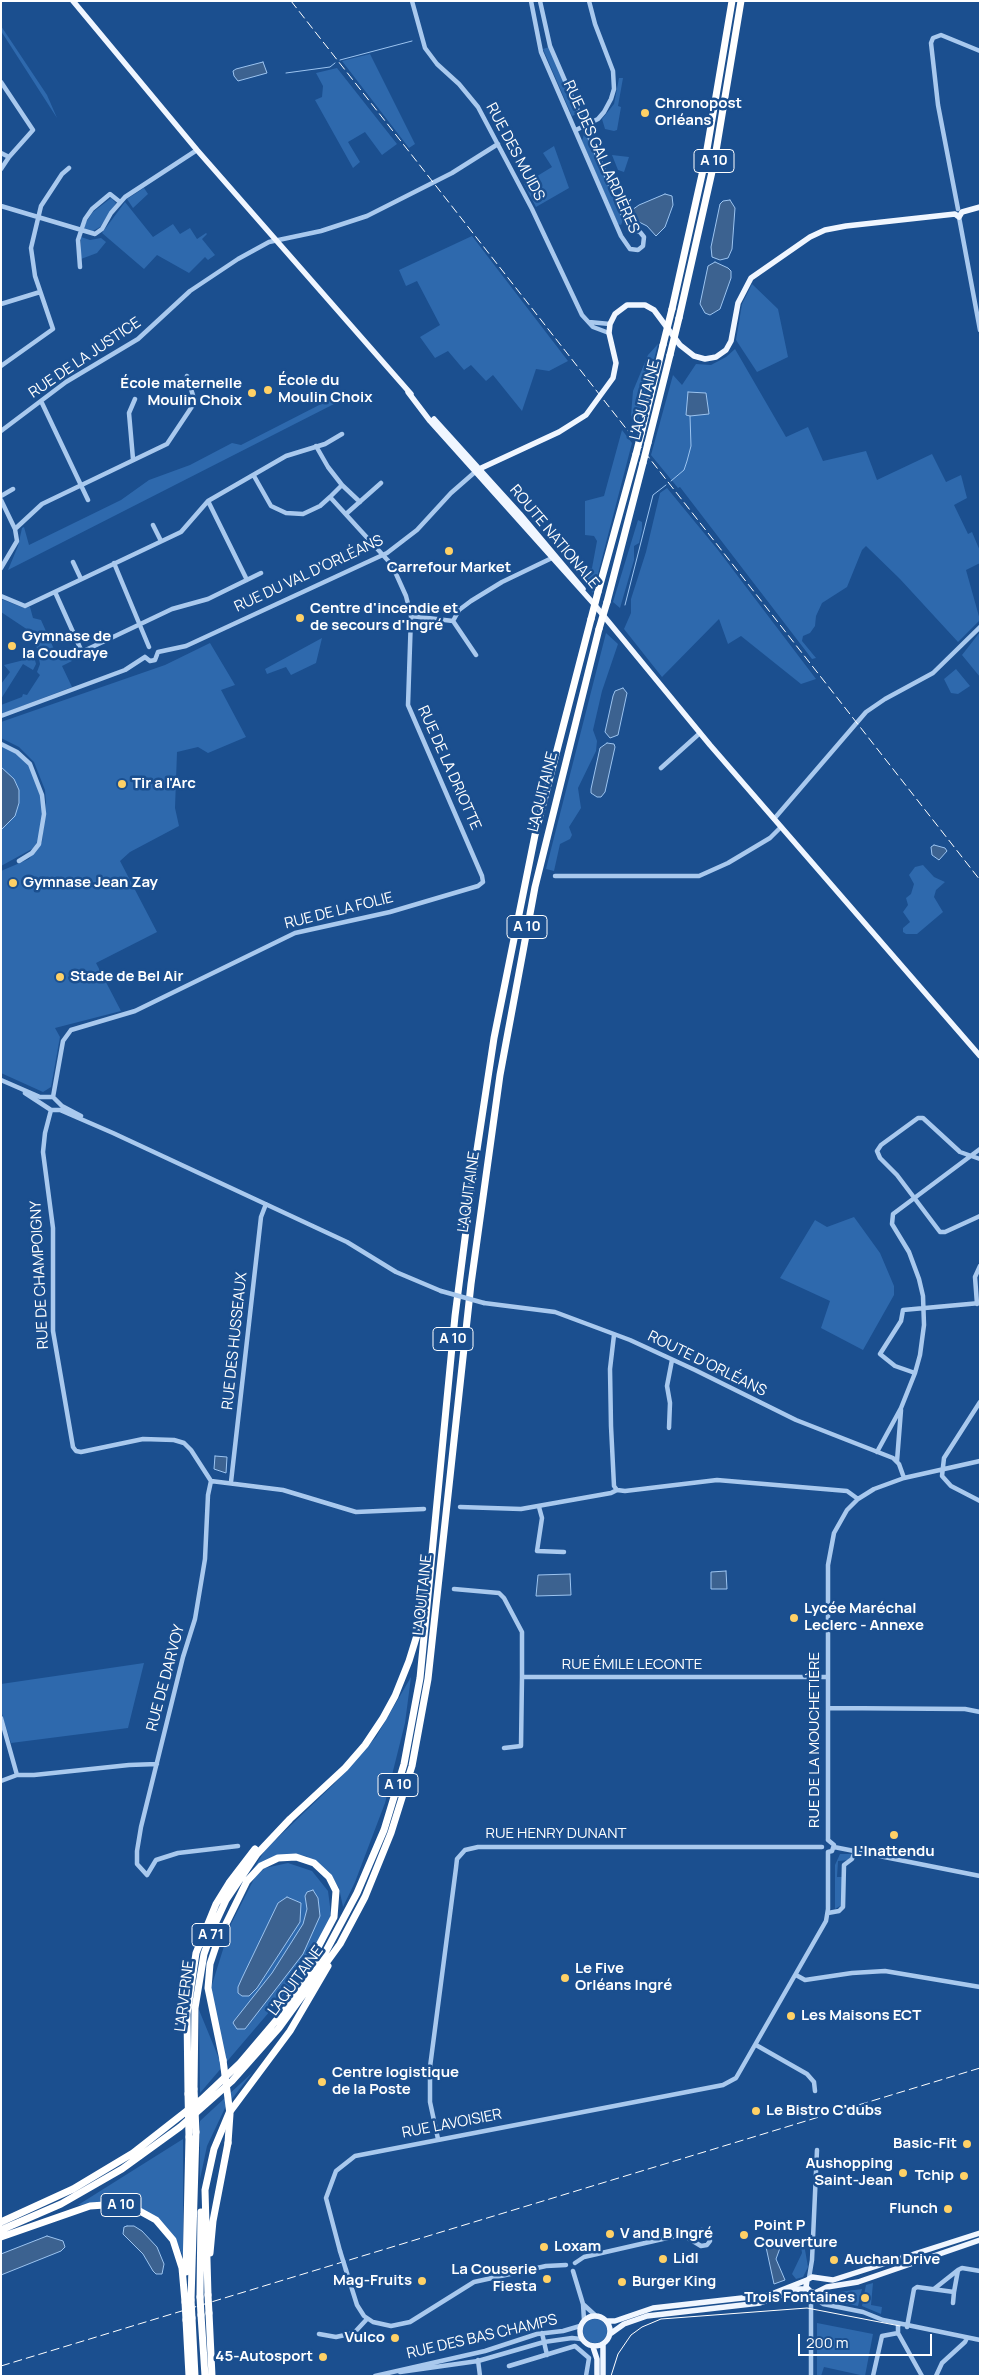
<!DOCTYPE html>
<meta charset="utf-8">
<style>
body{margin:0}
#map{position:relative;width:981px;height:2377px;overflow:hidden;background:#1b4f8f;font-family:Manrope,sans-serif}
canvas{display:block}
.frame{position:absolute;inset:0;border:2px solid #fff;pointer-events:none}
.scale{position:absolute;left:798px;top:2334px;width:134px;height:22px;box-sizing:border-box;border:2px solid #fff;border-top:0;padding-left:6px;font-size:15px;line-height:18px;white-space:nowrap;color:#fff;-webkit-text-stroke:4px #1b4f8f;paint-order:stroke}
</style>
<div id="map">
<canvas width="981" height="2377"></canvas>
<div class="frame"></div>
<div class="scale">200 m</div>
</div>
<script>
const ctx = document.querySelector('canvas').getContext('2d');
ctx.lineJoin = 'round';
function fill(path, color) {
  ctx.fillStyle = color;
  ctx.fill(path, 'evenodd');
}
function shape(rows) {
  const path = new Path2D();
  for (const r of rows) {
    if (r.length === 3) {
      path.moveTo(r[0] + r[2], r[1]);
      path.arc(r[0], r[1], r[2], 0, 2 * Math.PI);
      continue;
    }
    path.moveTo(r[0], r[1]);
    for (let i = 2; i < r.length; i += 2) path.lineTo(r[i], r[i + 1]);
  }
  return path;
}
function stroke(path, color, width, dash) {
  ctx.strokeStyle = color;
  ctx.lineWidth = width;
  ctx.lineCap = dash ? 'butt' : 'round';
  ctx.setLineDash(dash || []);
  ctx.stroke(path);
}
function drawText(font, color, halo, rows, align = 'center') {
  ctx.font = font + ' Manrope,sans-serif';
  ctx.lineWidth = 5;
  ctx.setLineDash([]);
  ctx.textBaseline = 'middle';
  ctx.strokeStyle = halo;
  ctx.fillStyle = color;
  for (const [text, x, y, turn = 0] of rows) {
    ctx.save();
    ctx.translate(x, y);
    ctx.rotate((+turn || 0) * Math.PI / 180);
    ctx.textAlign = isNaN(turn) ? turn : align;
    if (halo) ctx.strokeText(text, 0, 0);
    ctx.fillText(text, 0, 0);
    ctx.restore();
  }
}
const green = shape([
 [1,26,47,95,57,118,1,31],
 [549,47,577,114,572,116,543,49],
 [370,54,415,144,409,148,342,61],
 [337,68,397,144,382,155,365,132,348,142,360,162,353,168,315,100,322,97,323,86,316,73],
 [619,78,623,78,618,106,621,107,617,130,614,131,605,129,602,119,614,104],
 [584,134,587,135,623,220,621,225,618,224,582,141],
 [554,146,569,188,536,207,524,184,552,167,543,153],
 [612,155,629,157,624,172,618,170],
 [144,188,148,194,133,208,127,199],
 [111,198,116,203,100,227,93,231,84,230,86,222,93,212],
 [125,202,153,237,173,224,180,234,190,228,197,239,206,233,207,234,202,239,215,255,208,260,205,257,189,273,157,255,144,269,102,233],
 [472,236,568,361,549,371,536,369,522,411,493,375,486,381,471,365,464,370,448,351,435,358,420,337,440,325,417,281,406,286,399,270],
 [81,237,90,240,101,238,106,242,97,253,81,259],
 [752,284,778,309,788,357,757,372,736,340,742,304],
 [658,344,635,432,631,415,633,391,648,355],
 [735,349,786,437,808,427,823,461,866,451,877,480,932,454,946,482,961,475,967,498,954,505,968,534,972,532,980,551,980,563,966,570,980,620,958,642,900,579,866,546,862,550,847,587,822,603,816,616,815,626,810,633,803,636,802,641,816,658,812,659,680,487,678,488,651,455,673,375,682,385,696,364,711,365,726,357],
 [328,397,334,404,8,570,18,546,22,528,24,527,29,545,121,500,149,480,190,465,232,443,241,445,327,401],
 [622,430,632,443,593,593,582,578,585,570,592,568,597,541,594,536,585,535,585,501,604,496],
 [667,488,718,550,816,679,801,684,741,636,728,644,719,619,662,677,624,629,631,613,631,599,646,552,660,493],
 [638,520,642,522,642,530,639,543,634,546,634,560,620,608,613,602],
 [1,599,24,608,30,607,33,618,41,620,57,656,66,652,72,661,62,666,72,687,1,714,1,705,22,697,23,694,27,695,40,675,37,672,40,664,34,634,1,612],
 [980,632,980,677,962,655],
 [606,633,618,644,602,691,593,730,597,741,596,751,578,788,581,808,569,827,572,835,570,839,560,844,554,871,546,869],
 [322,638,316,663,291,675,286,667,267,674,265,669],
 [210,643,235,685,221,690,246,737,208,753,198,747,177,752,175,808,179,826,130,852,120,861,157,932,96,963,121,1011,55,1028,60,1037,51,1087,43,1092,1,1073,1,871,29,859,42,842,46,803,45,790,34,762,19,747,1,738,1,722,165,665],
 [25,655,35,660,36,664,33,670,23,664,1,699,1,684,10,672,4,665,24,660],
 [956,669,970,686,958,694,951,693,944,679],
 [1,744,26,760,38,781,44,815,40,839,32,849,1,866],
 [923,865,934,877,945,882,936,890,934,897,943,912,917,934,906,934,903,932,903,928,910,922,903,912,908,905,906,898,911,894,914,884,909,875,915,867],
 [854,1217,880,1253,894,1286,894,1295,863,1350,821,1328,830,1301,780,1278,815,1220,827,1227],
 [144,1663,128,1728,11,1743,1,1711,1,1684],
 [411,1677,405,1723,385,1803,355,1882,343,1907,339,1888,329,1872,306,1856,291,1854,251,1873,265,1850,334,1784,376,1737],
 [840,1854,852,1854,849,1860,838,1861,837,1877,842,1877,842,1905,835,1909,835,1865],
 [288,1863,312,1871,328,1891,331,1914,327,1930,294,1983,200,2093,199,2010,220,2061,210,1991,231,1924,255,1877,265,1868],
 [252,2073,225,2108,207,2146,200,2179,200,2121],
 [183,2139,183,2256,177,2242,158,2219,118,2202,78,2205],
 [804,2244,808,2267,803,2277,796,2279,792,2274,802,2253,801,2246],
 [873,2283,871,2305,882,2307,881,2314,862,2306,863,2301,866,2301,867,2296,864,2295,866,2285],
 [862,2289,858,2306,838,2302,839,2292],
 [595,2331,12],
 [817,2323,873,2334,865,2376,824,2367,821,2376,817,2376]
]);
const water = shape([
 [263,62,267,73,238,81,234,76,233,71,236,69,263,62],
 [665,194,672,196,673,205,665,227,656,236,647,226,635,220,632,210,639,205,665,194],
 [730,200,735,208,732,249,728,258,720,260,712,257,711,247,720,204,723,201,730,200],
 [715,262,728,268,731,271,731,278,720,309,710,315,705,313,700,304,708,266,715,262],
 [688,392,706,393,709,414,690,416,686,415,688,392],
 [623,688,627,693,618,735,610,738,605,732,613,696,615,691,623,688],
 [607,743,614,744,615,747,605,792,601,797,597,797,591,793,591,789,600,748,607,743],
 [1,767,14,779,19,790,19,803,15,816,1,830,1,767],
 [934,845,945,848,947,851,939,860,932,855,931,847,934,845],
 [215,1456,227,1457,226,1473,214,1469,215,1456],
 [726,1571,727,1589,711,1589,711,1572,726,1571],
 [570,1574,571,1595,536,1596,538,1575,570,1574],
 [313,1890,318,1898,320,1916,303,1954,245,2029,237,2029,233,2023,234,2021,272,1973,303,1924,307,1909,305,1896,307,1892,313,1890],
 [287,1897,301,1903,300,1922,257,1988,249,1996,242,1996,238,1993,238,1987,242,1978,278,1903,287,1897],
 [127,2226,134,2226,142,2231,157,2247,164,2264,162,2274,156,2274,153,2271,143,2254,123,2234,124,2227,127,2226],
 [47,2236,63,2241,65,2247,61,2251,1,2275,1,2254,47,2236],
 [778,2242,780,2248,776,2259,785,2280,774,2284,766,2247,778,2242]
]);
const stream = shape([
 [340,60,412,41],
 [286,73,330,67,335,63],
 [671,481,684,470,687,461,691,446,690,416],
 [625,605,653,495,666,485]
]);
const minor = shape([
 [412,1,425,48,437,64,459,84,478,107,532,209,582,315,593,327,609,333],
 [531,1,541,52,621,236,630,249,638,250,643,246,644,237,640,232,629,228,626,222,550,46,540,1],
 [1,82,33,130,9,157,1,169],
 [576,130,598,119,604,112,611,99,614,89,613,71,595,24,589,1],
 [1,153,9,157],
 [1,206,95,234,102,229,111,213,125,197,197,150],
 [958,209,938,105,931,43,933,38,941,35,980,51],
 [959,217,980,330],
 [80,267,78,240,85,219,92,209,110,194,120,202],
 [1,304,40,292],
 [589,322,610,324],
 [1,366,53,329,35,276,31,248,41,206,62,174,69,168],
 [41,401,88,500],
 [1,431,66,382,138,339,190,291,238,259,269,242,321,231,367,216,452,173,498,144],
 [316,446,328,467,342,485,360,502],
 [133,459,129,413,135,399],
 [1,496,13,489],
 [330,497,342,485],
 [1,500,15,529],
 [208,501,247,580],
 [346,514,381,483],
 [153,525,161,541],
 [73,562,81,579],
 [114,563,149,647],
 [1,568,17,541,15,529,42,504,167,444,195,402,187,376],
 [55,592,82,652],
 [1,596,25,606,181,532,208,501,286,456,325,444,342,434],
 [411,616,453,621],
 [453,621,459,610,471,601,502,582,554,557],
 [453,621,476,655],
 [158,652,186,646,387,553,417,530,451,493,475,472],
 [71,657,172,609,208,599,261,573],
 [145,657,150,661,155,660,158,652],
 [1,716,125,670,145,657],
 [1,744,17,752,30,764,42,795,44,814,39,844,32,853,19,861],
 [661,768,700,733],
 [774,819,866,712,885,699,933,673,980,627],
 [555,876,699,876,728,863,770,838,781,827],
 [1,1080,40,1097,53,1097],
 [25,1093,51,1110],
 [53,1097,63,1041,71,1030,135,1011,295,933,390,912,478,886,483,882,482,876,408,705,411,616,406,596,392,565,330,497,320,506,303,514,286,513,271,506,254,476],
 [53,1097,62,1106,81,1116],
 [51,1110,45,1133,43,1152,53,1228,53,1331,73,1447,76,1451,81,1452,143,1439,174,1440,184,1443,191,1450,211,1481],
 [51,1110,60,1110,113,1133,347,1242,396,1272,441,1291],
 [980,1159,960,1152,923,1118,918,1118,881,1145,877,1151,880,1158,897,1175,940,1232,945,1232,980,1216],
 [484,1303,555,1312,630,1340,695,1370,796,1420,893,1458,899,1464,904,1478],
 [977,1304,975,1277,980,1266],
 [614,1335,610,1369,611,1426,614,1486,617,1490],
 [915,1373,895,1366,880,1354,901,1321,903,1310,980,1303],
 [980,1402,944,1458,942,1476,951,1486,980,1501],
 [669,1428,670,1403,667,1386,672,1360],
 [877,1452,901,1408,915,1373,920,1355,924,1325,923,1296,919,1279,909,1252,892,1224,893,1214,980,1149],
 [897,1461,901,1410],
 [211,1481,208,1495,205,1559,195,1619,183,1657,141,1827,137,1851,137,1864,147,1875,156,1860,178,1853,238,1846],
 [211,1481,283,1490,356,1512,424,1509],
 [231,1482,261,1217,266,1204],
 [460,1507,521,1509,611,1493,617,1490,625,1491,717,1480,847,1491,858,1499],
 [539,1507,542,1518,537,1551,564,1552],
 [454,1589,499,1593,504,1598,522,1632,522,1677],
 [828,1708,965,1709,980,1712],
 [1,1718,17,1775,34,1775,129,1765,157,1764],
 [504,1748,521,1746,522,1677,828,1677],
 [1,1781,17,1775],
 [828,1840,828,1565,834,1533,847,1510,858,1499,874,1489,904,1478,980,1461],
 [828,1840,834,1845,832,1851,828,1852],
 [834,1847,980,1876],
 [828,1913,839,1911,843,1907,844,1865,852,1859,856,1849],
 [796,1975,805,1980,852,1973,885,1971,980,1987],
 [756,2045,807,2074,814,2082,815,2091],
 [438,2139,430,2102,430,2067,456,1868,457,1859,465,1850,478,1847,822,1847],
 [340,2251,326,2198,336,2171,355,2156,723,2085,736,2078,826,1921,828,1909,828,1852],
 [575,2263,584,2257,702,2230,709,2233,710,2241,707,2245,701,2246,683,2235],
 [346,2270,357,2305,364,2316,373,2322,391,2326,410,2322,474,2282,546,2266,566,2265],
 [573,2271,583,2304,584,2320],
 [809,2278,812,2260,817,2150],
 [934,2289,958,2270],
 [817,2292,817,2300,823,2304,863,2312,883,2320,980,2340],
 [953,2303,954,2292],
 [584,2305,596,2316],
 [898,2323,898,2333,922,2376],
 [907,2327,914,2289,917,2287,954,2292,958,2270,962,2268,980,2271],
 [542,2333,547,2355],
 [319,2334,336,2337,354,2333,367,2319],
 [478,2360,480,2376],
 [509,2366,575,2346,589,2358,586,2376],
 [400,2372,478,2361,544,2342,572,2338,581,2339],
 [375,2376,485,2351,537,2334,563,2331,580,2326],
 [811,2376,811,2304,816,2293],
 [873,2376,882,2336,898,2333],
 [936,2376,942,2363,965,2342,967,2338]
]);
const major = shape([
 [73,1,197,150,411,394],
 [408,392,430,421,593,603,710,745,980,1056],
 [434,419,520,514,583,589],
 [477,470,559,432,586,415,613,378,616,363,609,333,610,324,615,314,627,305,645,305,654,310,680,345,694,356,705,359,716,357,726,350,731,341,738,303,751,278,810,237,825,230,846,226,955,214,959,217,962,212,980,207],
 [980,2233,833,2280,812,2277,807,2280,806,2287,810,2291,815,2293,827,2287,858,2282,980,2240],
 [595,2331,15],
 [607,2321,615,2321,653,2308,769,2295,807,2280],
 [610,2334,624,2324,647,2316,760,2303,799,2289,807,2289],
 [593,2347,597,2359,597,2376],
 [603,2376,603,2344]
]);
const highway = shape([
 [672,309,705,161,732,1],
 [679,318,714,163,741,1],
 [641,434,663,345],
 [648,443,670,355],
 [598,592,636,454],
 [607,602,643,463],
 [223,2060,208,1988,210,1964,218,1940,247,1881,261,1866,278,1858,296,1857,314,1863,329,1877,336,1891,334,1917,306,1970,306,1979],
 [194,2089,195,2008,204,1954,214,1926,226,1900,257,1854,290,1819,345,1768,365,1745,383,1718,395,1696,409,1661,417,1635,423,1596],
 [188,2094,187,2014,196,1953,216,1904,229,1883,255,1849],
 [1,2222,73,2189,133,2153,202,2099,240,2063,285,2010,325,1953,357,1893,384,1830,404,1764,420,1678,455,1316,473,1176,494,1038,535,835,591,619],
 [1,2230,61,2204,122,2169,180,2127,232,2081,279,2028,340,1944,365,1897,391,1833,412,1766,428,1679,471,1284,500,1075,535,887,599,629],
 [1,2237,90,2206,119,2204,136,2209,156,2220,173,2240,182,2268,185,2302],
 [210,2253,213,2221,228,2143],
 [186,2272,189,2137],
 [208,2295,205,2190,214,2149,229,2113,290,2031,328,1966],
 [200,2297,201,2212],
 [191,2300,196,2132],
 [209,2313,212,2376],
 [201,2315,205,2376],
 [192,2318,195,2376],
 [186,2320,189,2376]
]);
const tram = shape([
 [611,2376,618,2354,631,2335,642,2327,661,2319,807,2308,900,2326]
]);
const rail = shape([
 [291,1,980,880],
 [1,2366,980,2068]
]);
const minorBridge = shape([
 [441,1291,484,1303],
 [340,2251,346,2270]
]);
const highwayBridge = shape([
 [663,345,672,309],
 [670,355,679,318],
 [636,454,641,434],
 [643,463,648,443],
 [591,619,598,592],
 [599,629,607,602],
 [223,2060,230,2114,228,2143],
 [194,2089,196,2132],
 [188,2094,189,2137],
 [208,2295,209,2313],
 [200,2297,201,2315],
 [191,2300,192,2318],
 [185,2302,186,2320]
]);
const markers = [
 [645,113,5,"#ffd166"],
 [268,390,5,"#ffd166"],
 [252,393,5,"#ffd166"],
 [449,551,5,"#ffd166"],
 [300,618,5,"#ffd166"],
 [12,646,5,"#ffd166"],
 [122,784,5,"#ffd166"],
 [13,883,5,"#ffd166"],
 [60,977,5,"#ffd166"],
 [794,1618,5,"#ffd166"],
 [894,1835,5,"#ffd166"],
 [565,1978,5,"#ffd166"],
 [791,2016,5,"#ffd166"],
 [322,2082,5,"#ffd166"],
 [756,2111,5,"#ffd166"],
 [967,2144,5,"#ffd166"],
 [903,2173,5,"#ffd166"],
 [964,2176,5,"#ffd166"],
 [948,2209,5,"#ffd166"],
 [610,2234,5,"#ffd166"],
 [744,2235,5,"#ffd166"],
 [544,2247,5,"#ffd166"],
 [663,2259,5,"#ffd166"],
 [834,2260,5,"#ffd166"],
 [547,2279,5,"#ffd166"],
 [422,2281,5,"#ffd166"],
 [622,2282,5,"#ffd166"],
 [865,2298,5,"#ffd166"],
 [395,2338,5,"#ffd166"],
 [323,2357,5,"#ffd166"]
];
const shields = [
 [714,161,40],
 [527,927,40],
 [453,1339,40],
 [398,1785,40],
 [211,1935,38],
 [121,2205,40]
];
const shieldNames = [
 ["A 10",714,161],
 ["A 10",527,927],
 ["A 10",453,1339],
 ["A 10",398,1785],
 ["A 71",211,1935],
 ["A 10",121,2205]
];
const poiNames = [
 ["Chronopost",655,104],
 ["Orléans",655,121],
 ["École du",278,381],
 ["Moulin Choix",278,398],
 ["École maternelle",242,384,"right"],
 ["Moulin Choix",242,401,"right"],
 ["Carrefour Market",449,568,"center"],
 ["Centre d'incendie et",310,609],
 ["de secours d'Ingré",310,626],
 ["Gymnase de",22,637],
 ["la Coudraye",22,654],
 ["Tir a l'Arc",132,784],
 ["Gymnase Jean Zay",23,883],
 ["Stade de Bel Air",70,977],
 ["Lycée Maréchal",804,1609],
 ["Leclerc - Annexe",804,1626],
 ["L'Inattendu",894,1852,"center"],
 ["Le Five",575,1969],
 ["Orléans Ingré",575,1986],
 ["Les Maisons ECT",801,2016],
 ["Centre logistique",332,2073],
 ["de la Poste",332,2090],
 ["Le Bistro C'dubs",766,2111],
 ["Basic-Fit",957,2144,"right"],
 ["Aushopping",893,2164,"right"],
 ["Saint-Jean",893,2181,"right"],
 ["Tchip",954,2176,"right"],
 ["Flunch",938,2209,"right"],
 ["Point P",754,2226],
 ["Couverture",754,2243],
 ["V and B Ingré",620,2234],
 ["Loxam",554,2247],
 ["Lidl",673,2259],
 ["Auchan Drive",844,2260],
 ["La Couserie",537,2270,"right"],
 ["Fiesta",537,2287,"right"],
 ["Mag-Fruits",412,2281,"right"],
 ["Burger King",632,2282],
 ["Trois Fontaines",855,2298,"right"],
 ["Vulco",385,2338,"right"],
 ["45-Autosport",313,2357,"right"]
];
const streetNames = [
 ["RUE DES MUIDS",515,152,62],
 ["RUE DES GALLARDIÈRES",601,157,66],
 ["RUE DE LA JUSTICE",85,358,-34],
 ["L'AQUITAINE",645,400,-76],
 ["ROUTE NATIONALE",554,537,50],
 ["RUE DU VAL D'ORLÉANS",309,574,-25],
 ["RUE DE LA DRIOTTE",449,768,66],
 ["L'AQUITAINE",543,792,-76],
 ["RUE DE LA FOLIE",339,911,-14],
 ["L'AQUITAINE",469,1192,-82],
 ["RUE DE CHAMPOIGNY",40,1275,-93],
 ["RUE DES HUSSEAUX",235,1341,-84],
 ["ROUTE D'ORLÉANS",707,1364,26],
 ["L'AQUITAINE",423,1595,-84],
 ["RUE ÉMILE LECONTE",632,1665],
 ["RUE DE DARVOY",166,1678,-75],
 ["RUE DE LA MOUCHETIÈRE",815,1740,-90],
 ["RUE HENRY DUNANT",556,1834],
 ["L'AQUITAINE",296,1981,-54],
 ["L'ARVERNE",185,1996,-83],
 ["RUE LAVOISIER",452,2124,-11],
 ["RUE DES BAS CHAMPS",482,2337,-13]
];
fill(green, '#2e69ad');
fill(water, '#3c6290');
stroke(water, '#9cc4f0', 1);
stroke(stream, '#9cc4f0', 1);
stroke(minor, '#a9c9ee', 4.5);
stroke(major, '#f0f6ff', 5.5);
stroke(highway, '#fff', 7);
stroke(tram, '#fff', 1);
stroke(rail, '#fff', 1, [9, 4]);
stroke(minorBridge, '#a9c9ee', 4.5);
stroke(highwayBridge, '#fff', 7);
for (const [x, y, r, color] of markers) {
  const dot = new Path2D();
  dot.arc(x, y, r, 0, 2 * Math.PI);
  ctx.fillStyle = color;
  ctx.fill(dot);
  stroke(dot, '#1b4f8f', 2);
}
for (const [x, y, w] of shields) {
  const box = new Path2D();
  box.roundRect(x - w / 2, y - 11.5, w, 23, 4);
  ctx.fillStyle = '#1b4f8f';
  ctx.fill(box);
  stroke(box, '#fff', 1);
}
drawText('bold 14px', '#fff', null, shieldNames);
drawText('bold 15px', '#fff', '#1b4f8f', poiNames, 'left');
drawText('15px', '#fff', '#1b4f8f', streetNames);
</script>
